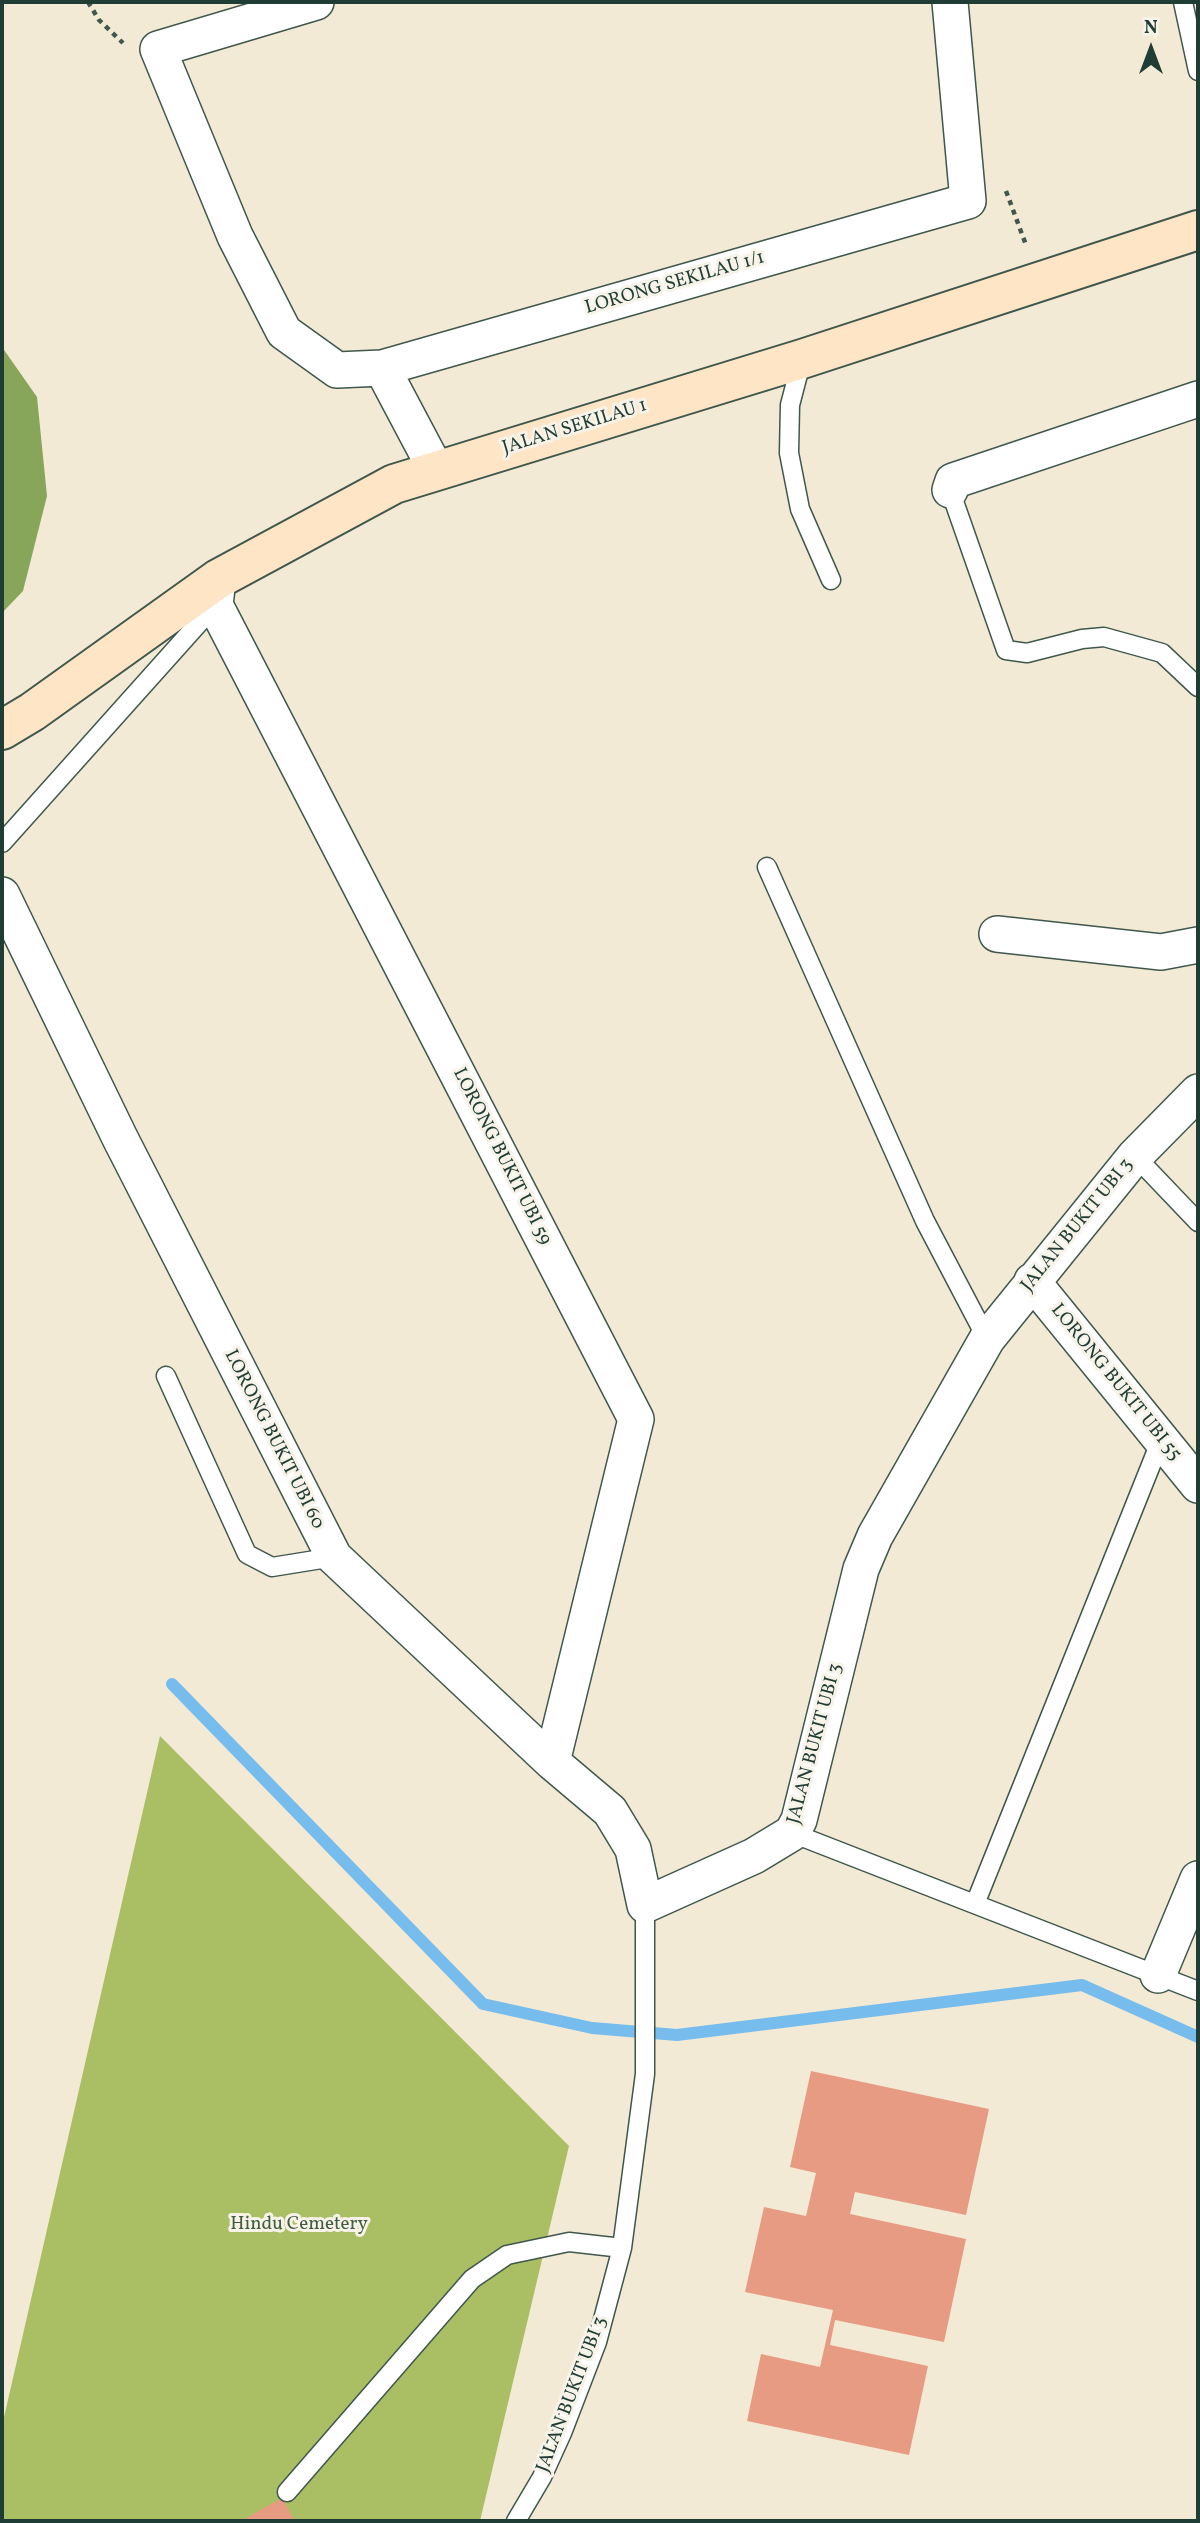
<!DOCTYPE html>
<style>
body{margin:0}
#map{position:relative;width:1200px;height:2523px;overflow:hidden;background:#f3ead5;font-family:Vollkorn,serif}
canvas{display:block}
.frame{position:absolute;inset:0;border:4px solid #1f3d34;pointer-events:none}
.north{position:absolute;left:1116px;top:14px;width:70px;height:70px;-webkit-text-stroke:5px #f7f3e8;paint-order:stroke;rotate:0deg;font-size:19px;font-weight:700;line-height:28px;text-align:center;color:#1f3d34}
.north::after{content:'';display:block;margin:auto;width:24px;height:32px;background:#1f3d34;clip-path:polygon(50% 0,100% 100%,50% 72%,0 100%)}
</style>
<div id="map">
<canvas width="1200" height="2523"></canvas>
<div class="frame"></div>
<div class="north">N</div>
</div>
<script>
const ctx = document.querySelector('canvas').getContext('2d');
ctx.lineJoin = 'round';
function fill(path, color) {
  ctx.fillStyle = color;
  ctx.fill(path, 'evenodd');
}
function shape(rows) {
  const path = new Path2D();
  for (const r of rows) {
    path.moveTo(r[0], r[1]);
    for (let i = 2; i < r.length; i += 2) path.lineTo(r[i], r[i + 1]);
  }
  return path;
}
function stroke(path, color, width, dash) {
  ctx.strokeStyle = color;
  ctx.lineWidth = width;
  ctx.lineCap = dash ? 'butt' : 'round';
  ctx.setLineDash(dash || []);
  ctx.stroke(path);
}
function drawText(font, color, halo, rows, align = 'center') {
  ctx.font = font + ' Vollkorn,serif';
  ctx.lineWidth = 6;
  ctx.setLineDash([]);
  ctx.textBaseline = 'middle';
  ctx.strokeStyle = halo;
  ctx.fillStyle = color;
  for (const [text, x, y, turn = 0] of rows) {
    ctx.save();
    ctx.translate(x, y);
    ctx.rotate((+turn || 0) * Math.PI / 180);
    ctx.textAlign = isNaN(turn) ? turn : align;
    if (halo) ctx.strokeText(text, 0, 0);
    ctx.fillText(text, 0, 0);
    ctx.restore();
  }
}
const green = shape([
 [160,1736,569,2146,480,2521,2,2521,2,2426]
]);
const forest = shape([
 [2,347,37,397,47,496,23,591,2,613]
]);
const stream = shape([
 [172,1684,483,2004,592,2028,677,2035,1082,1985,1198,2037]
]);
const building = shape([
 [811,2071,989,2109,966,2215,855,2192,850,2214,966,2239,944,2342,835,2320,830,2345,928,2366,909,2455,747,2421,761,2354,820,2367,833,2310,745,2292,764,2207,806,2216,816,2173,790,2167],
 [282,2498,295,2521,241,2521]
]);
const path = shape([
 [88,2,99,20,123,43],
 [1006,191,1026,245]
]);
const lane = shape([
 [1183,2,1198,71],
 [802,359,790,405,789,453,800,509,831,580],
 [950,490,1006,650,1027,653,1082,639,1104,637,1162,653,1198,687],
 [2,843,215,605],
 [767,867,925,1221,987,1339],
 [1135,1156,1198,1222],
 [166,1376,247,1554,272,1567,334,1557],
 [792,1833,1198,1991],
 [975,1904,1161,1440],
 [287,2492,472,2279,507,2255,569,2242,622,2248],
 [516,2521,542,2477,562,2433,597,2342,622,2248,645,2074,645,1905]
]);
const street = shape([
 [316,2,158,49,235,236,284,332,337,370,382,368,968,201,950,2],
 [382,368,436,470],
 [950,490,953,481,1198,399],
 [218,579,215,605,636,1419,552,1762],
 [2,895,120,1138,334,1557,552,1762,610,1811,633,1849,645,1905,754,1856,792,1833,799,1820,861,1569,875,1536,987,1339,1135,1156,1198,1092],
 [997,934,1161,952,1198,945],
 [1032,1281,1198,1485],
 [1158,1975,1198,1879]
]);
const secondary = shape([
 [2,730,32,712,218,579,394,484,802,359,1198,230]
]);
const streetNames = [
 ["LORONG SEKILAU 1/1",675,284,-16],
 ["JALAN SEKILAU 1",575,428,-17],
 ["LORONG BUKIT UBI 59",501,1157,63],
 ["JALAN BUKIT UBI 3",1078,1226,-51],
 ["LORONG BUKIT UBI 55",1115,1383,51],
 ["LORONG BUKIT UBI 60",273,1440,63],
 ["JALAN BUKIT UBI 3",816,1744,-75],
 ["JALAN BUKIT UBI 3",573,2395,-69]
];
const parkNames = [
 ["Hindu Cemetery",299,2226]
];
fill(green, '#aabf64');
fill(forest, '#87a65a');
stroke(stream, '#76bded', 12);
fill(building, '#e89b83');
stroke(lane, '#3f574c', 21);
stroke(street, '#3f574c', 38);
stroke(secondary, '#3f574c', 42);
stroke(path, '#3f574c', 4.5, [5, 5]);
stroke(lane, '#fff', 18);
stroke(street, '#fff', 35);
stroke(secondary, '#fde5c5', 38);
drawText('19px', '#1f3d34', '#f7f3e8', streetNames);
drawText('19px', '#425e40', '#f7f3e8', parkNames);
</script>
